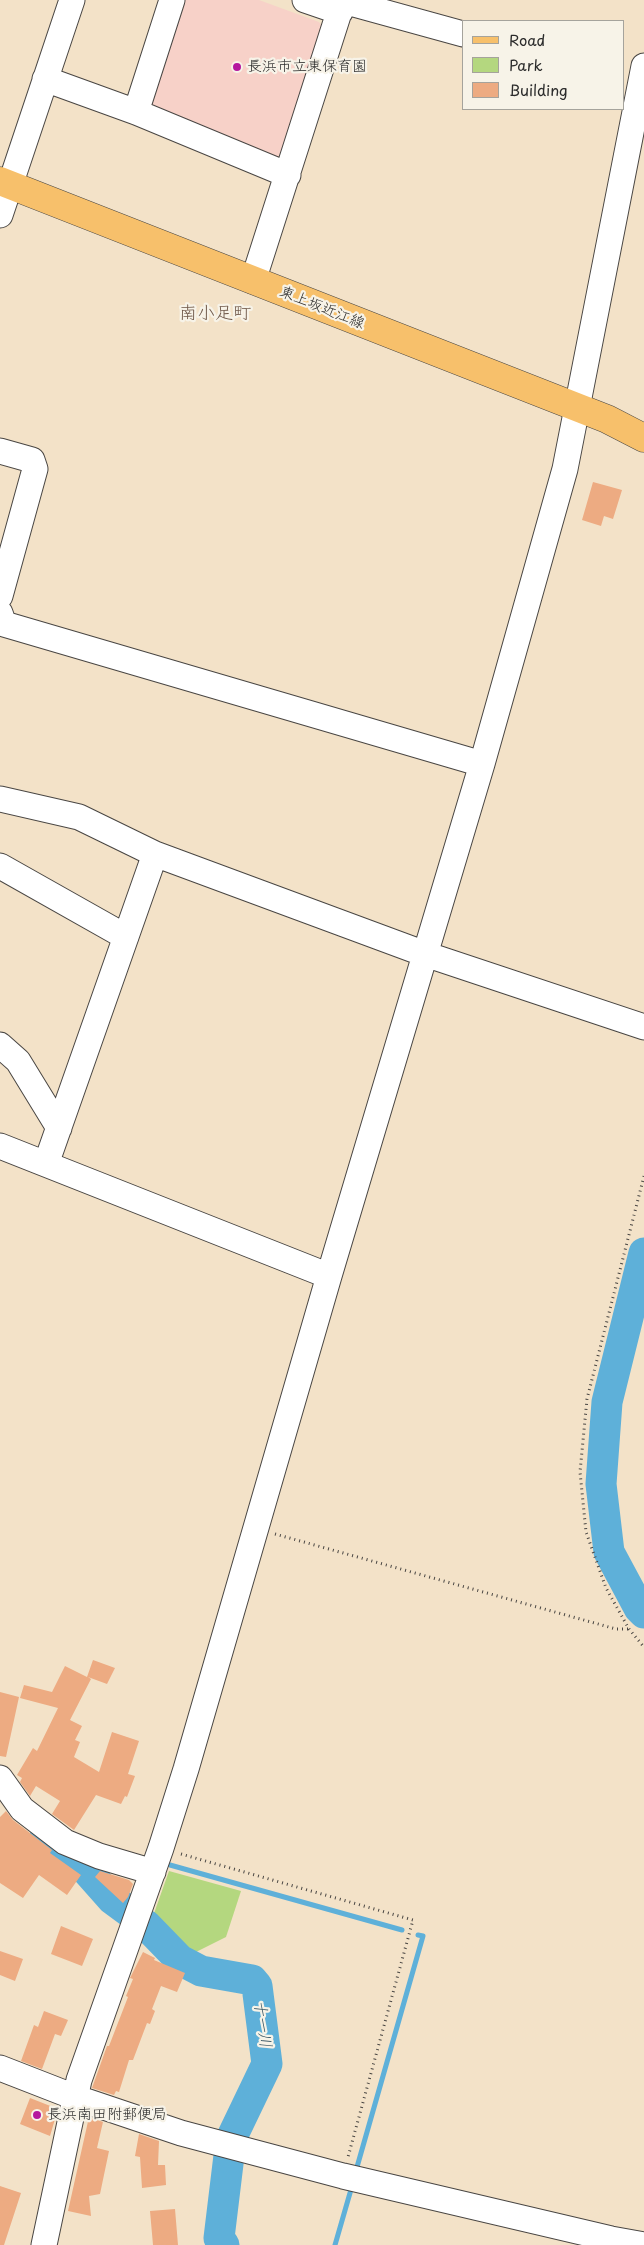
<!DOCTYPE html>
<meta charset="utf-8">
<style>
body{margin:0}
#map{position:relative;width:644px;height:2245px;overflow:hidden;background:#f3e2c8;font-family:"Playpen Sans",sans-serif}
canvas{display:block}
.legend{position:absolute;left:462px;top:20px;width:162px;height:90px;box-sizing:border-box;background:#f7f3e8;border:1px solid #a5a39c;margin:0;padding:6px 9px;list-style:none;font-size:15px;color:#2b2b2b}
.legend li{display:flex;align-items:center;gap:10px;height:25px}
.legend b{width:25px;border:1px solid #a5a39c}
</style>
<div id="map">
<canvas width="644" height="2245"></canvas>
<ul class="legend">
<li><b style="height:6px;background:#f7c06b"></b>Road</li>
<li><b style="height:14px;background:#b4d77f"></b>Park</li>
<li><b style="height:14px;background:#edab82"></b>Building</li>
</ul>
</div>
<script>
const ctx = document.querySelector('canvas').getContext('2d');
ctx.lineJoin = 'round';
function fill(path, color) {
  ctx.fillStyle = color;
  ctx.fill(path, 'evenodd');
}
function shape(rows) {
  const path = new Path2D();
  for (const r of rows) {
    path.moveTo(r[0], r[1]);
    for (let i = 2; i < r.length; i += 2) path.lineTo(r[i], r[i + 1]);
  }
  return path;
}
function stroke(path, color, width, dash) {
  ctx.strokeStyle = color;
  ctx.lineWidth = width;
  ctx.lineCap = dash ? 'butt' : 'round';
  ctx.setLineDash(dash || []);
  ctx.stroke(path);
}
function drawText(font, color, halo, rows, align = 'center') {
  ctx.font = font + ' "Playpen Sans","Klee One",sans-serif';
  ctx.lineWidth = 4.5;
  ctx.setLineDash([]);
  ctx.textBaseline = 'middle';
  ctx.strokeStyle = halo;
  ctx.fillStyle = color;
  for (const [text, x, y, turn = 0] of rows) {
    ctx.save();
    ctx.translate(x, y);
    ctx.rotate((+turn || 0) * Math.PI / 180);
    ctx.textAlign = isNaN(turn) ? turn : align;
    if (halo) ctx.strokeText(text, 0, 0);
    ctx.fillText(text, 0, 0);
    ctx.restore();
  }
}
const built = shape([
 [181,0,259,0,319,22,325,30,285,155,275,158,155,111,149,104]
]);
const green = shape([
 [169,1871,241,1891,226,1937,190,1955,152,1919]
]);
const stream = shape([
 [170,1865,402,1930],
 [357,2167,423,1936,418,1935],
 [335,2245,352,2186]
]);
const river = shape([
 [644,1253,607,1402,601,1484,609,1552,639,1608,644,1613],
 [45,1837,73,1855,112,1899,131,1913],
 [146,1925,180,1960,201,1971,252,1980,257,1986,267,2064,231,2139,219,2238,224,2245]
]);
const building = shape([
 [593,482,622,490,613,519,604,516,601,526,582,520],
 [93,1660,115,1668,107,1684,88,1677,91,1679,70,1720,82,1726,75,1740,80,1742,74,1757,99,1772,112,1732,139,1741,128,1774,135,1776,127,1797,125,1796,121,1804,96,1795,74,1830,52,1814,60,1801,36,1786,30,1796,20,1782,22,1778,17,1775,33,1748,37,1751,58,1708,20,1698,24,1685,52,1692,65,1666,87,1677],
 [0,1692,19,1697,6,1757,0,1756],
 [6,1811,13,1820,52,1850,50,1853,81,1875,67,1895,39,1875,23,1898,0,1883,0,1817],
 [100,1871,129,1880,133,1884,128,1897,123,1903,95,1877],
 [61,1926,93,1939,82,1966,51,1954],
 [0,1951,23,1959,15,1981,0,1975],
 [143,1952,155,1958,154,1960,185,1973,177,1992,161,1986,152,2009,155,2011,150,2024,147,2023,133,2060,129,2060,119,2092,116,2091,114,2095,92,2088,107,2046,109,2046,128,1997,126,1996,133,1979,130,1978],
 [44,2011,68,2020,61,2036,55,2034,42,2069,21,2061,34,2025,38,2027],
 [30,2098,58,2109,50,2136,20,2124],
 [89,2117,103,2122,97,2148,109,2151,100,2194,89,2196,91,2216,68,2211],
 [139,2134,159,2141,158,2165,165,2165,166,2185,142,2188,140,2157,135,2156],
 [0,2186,21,2193,4,2245,0,2245],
 [175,2209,178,2245,153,2245,150,2211]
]);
const path = shape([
 [644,1176,587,1399,580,1472,586,1532,606,1588,629,1629,644,1647],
 [275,1534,616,1629,629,1629],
 [181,1854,413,1920,348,2157]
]);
const minor = shape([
 [305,0,340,12],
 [343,1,463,34],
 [45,79,136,112,288,175],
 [136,112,172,0],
 [0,215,72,0],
 [253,281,343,0],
 [0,451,32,460,35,469,0,596],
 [0,613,4,624,482,764],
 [0,799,79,817,155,854,425,954,644,1027],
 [0,866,126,937],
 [0,1045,18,1061,59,1128],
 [0,1146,329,1276],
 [46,1164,155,854],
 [0,1778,22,1809,65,1842,99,1856,153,1872],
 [0,2068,77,2098,181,2133,343,2176,611,2239,644,2245],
 [44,2245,79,2080,161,1848,186,1769,329,1276,482,764,565,469,644,66]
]);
const major = shape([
 [0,181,607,419,644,438]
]);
const markers = [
 [237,67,5,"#b5179e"],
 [37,2115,5,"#b5179e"]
];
const poiNames = [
 ["長浜市立東保育園",247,67],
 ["長浜南田附郵便局",47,2115]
];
const streetNames = [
 ["東上坂近江線",322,308,22]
];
const waterNames = [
 ["十一川",262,2024,82]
];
const quarterNames = [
 ["南小足町",215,314]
];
fill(built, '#f7d1c8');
fill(green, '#b4d77f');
stroke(stream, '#5eb0d9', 5);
stroke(river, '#5eb0d9', 31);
fill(building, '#edab82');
stroke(minor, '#494643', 27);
stroke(major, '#494643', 29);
stroke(path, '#494643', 3, [1, 4]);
stroke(minor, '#fff', 25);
stroke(major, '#f7c06b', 28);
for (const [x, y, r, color] of markers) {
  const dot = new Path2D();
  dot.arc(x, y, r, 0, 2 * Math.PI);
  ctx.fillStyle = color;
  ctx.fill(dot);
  stroke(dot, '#f7f3e8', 2);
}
drawText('15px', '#2b2b2b', '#f7f3e8', poiNames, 'left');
drawText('15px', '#2b2b2b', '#f7f3e8', streetNames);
drawText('italic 16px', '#3d5a68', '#f7f3e8', waterNames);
drawText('18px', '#6f5849', '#f7f3e8', quarterNames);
</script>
